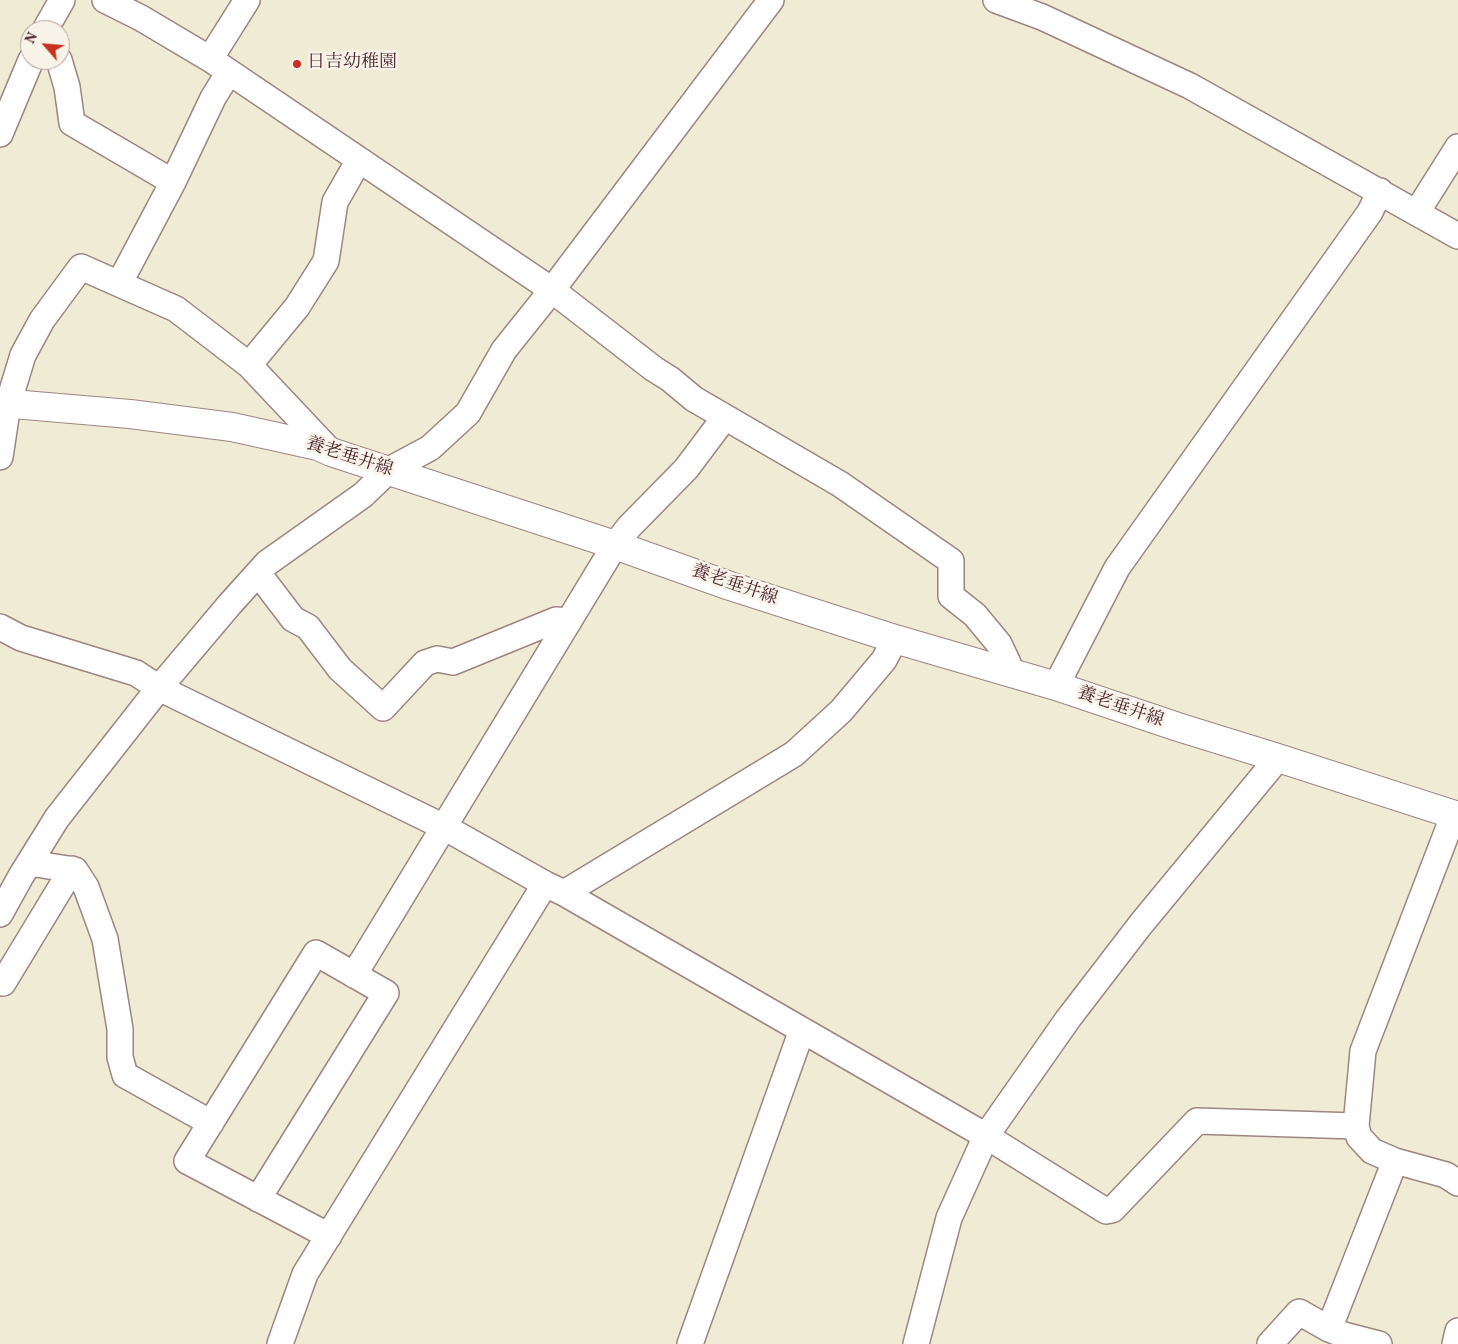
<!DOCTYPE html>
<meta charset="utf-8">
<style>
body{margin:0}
#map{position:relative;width:1458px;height:1344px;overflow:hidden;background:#f0ebd5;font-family:Vollkorn,serif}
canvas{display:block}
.north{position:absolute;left:20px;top:20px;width:50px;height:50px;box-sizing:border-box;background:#f7f3e8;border:1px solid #b29e9c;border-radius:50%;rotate:297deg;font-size:14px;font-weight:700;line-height:20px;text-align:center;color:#4a1f2b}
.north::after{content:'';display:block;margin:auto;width:18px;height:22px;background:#c8321e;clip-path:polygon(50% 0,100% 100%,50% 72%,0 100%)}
</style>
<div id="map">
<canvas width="1458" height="1344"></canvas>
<div class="north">N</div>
</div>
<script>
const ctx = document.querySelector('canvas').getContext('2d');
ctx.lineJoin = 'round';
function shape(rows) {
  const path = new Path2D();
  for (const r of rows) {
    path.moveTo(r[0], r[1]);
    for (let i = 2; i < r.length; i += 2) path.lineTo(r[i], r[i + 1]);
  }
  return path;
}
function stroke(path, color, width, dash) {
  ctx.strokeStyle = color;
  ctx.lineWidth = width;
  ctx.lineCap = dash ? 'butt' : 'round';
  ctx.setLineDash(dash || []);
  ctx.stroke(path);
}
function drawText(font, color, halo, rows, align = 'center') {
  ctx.font = font + ' Vollkorn,"Noto Serif JP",serif';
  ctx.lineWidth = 5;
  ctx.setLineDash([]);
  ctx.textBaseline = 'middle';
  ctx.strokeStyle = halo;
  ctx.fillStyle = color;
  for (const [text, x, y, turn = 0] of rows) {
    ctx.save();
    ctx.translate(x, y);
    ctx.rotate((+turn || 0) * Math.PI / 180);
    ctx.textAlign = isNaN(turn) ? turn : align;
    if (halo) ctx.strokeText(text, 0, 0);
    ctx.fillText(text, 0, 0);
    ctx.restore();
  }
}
const minor = shape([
 [105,0,141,18,210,59,552,290,654,369,670,379,694,399,840,484,951,561,951,596,975,615,999,644,1008,663,1007,672],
 [996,0,1042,17,1190,86,1458,236],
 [45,30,62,0],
 [210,59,247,0],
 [59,60,67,87,72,123,173,182],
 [0,134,31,60],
 [1417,212,1458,147],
 [119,284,173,182,213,98,229,72],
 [249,365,297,307,326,261,335,202,359,160],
 [0,457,8,404,23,355,42,320,81,267,176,309,249,365,331,452],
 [258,573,293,619,308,627,340,669,383,708,425,663,437,659,453,662,556,620,569,621],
 [0,627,21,638,136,673,159,688,444,827,545,884],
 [1056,686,1117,568,1370,212,1380,191],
 [29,863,75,870,86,887,105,939,120,1029,120,1057,125,1075,211,1123],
 [564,893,986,1136,1106,1211,1112,1210,1197,1121,1356,1126],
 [0,914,21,876,57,818,159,688,230,604,267,563,363,495,389,470,430,448,468,413,504,350,552,290,771,0],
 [354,975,615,545,629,527,686,469,725,417],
 [3,983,72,869],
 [1395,1161,1372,1151,1359,1137,1356,1126,1363,1051,1454,814],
 [258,1199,386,993,316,953,187,1161,329,1236],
 [1329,1329,1395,1161,1446,1175,1458,1183],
 [280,1344,305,1274,545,884,564,893,794,754,841,711,884,660,895,639],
 [690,1344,802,1030],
 [916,1344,949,1218,986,1136,1068,1019,1141,924,1278,758],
 [1270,1344,1299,1312,1329,1329,1344,1335,1379,1344],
 [1455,1344,1458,1331]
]);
const secondary = shape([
 [0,403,130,414,232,427,318,446,331,452,615,545,730,586,895,639,1056,686,1178,727,1278,758,1458,816]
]);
const markers = [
 [297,64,5,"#c8321e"]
];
const poiNames = [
 ["日吉幼稚園",307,64]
];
const streetNames = [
 ["養老垂井線",349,458,18],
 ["養老垂井線",734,586,19],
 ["養老垂井線",1120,708,19]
];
stroke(minor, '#9d8580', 28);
stroke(secondary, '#9d8580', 30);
stroke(minor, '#fff', 25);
stroke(secondary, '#fff', 28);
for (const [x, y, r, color] of markers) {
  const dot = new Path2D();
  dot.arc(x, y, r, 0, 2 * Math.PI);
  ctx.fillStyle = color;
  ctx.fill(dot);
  stroke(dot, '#f7f3e8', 2);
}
drawText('18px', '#4a1f2b', '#f7f3e8', poiNames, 'left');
drawText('18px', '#4a1f2b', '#f7f3e8', streetNames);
</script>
